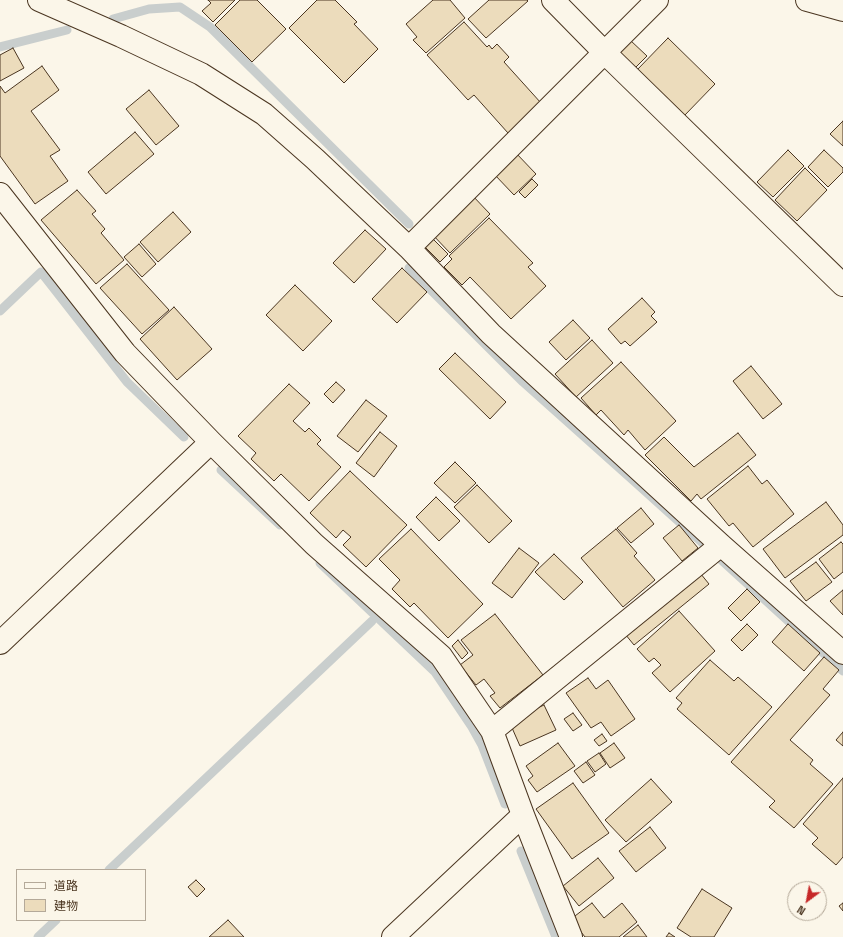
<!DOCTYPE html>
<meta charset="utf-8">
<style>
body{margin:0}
#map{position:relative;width:843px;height:937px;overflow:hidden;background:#fbf6e9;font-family:"Space Grotesk","Noto Sans JP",sans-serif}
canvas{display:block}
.legend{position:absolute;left:16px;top:869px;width:130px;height:52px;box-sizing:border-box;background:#fbf6e9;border:1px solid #b4a999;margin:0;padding:5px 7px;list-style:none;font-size:12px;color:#4a3520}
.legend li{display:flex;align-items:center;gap:8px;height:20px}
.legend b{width:20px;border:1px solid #b4a999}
.north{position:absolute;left:787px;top:881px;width:40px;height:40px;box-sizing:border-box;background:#fbf6e9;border:1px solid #b4a999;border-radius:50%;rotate:212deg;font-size:11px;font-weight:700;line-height:16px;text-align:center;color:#4a3520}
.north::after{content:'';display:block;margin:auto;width:14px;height:18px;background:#c62828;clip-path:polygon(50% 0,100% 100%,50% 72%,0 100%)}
</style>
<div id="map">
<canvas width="843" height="937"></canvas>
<ul class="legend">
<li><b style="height:5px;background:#fbf6e9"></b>道路</li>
<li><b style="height:11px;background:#ecdcbc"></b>建物</li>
</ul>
<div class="north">N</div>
</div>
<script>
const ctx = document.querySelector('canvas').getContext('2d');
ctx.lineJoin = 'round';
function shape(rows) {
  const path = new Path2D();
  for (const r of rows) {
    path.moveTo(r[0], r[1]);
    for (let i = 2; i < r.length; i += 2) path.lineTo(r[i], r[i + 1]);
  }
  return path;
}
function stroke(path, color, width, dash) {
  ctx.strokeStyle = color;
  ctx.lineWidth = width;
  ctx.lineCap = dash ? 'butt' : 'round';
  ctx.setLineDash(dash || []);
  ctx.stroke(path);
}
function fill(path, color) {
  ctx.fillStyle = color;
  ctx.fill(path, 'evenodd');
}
const stream = shape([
 [113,19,149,9,180,7,210,27,409,224],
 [0,47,67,30],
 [409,268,523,382,636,483,707,547],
 [0,311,41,272,127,382,184,437],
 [221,470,280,525],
 [718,557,843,671],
 [320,563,435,672,472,727,482,745,505,804],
 [521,851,556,937],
 [109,870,372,621],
 [38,937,56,920]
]);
const building = shape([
 [208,0,235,0,213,22,202,11,211,3,208,0],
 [240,0,257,0,286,29,252,62,215,25,240,0],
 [317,0,335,0,357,22,354,24,378,49,344,83,289,28,317,0],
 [433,0,450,0,465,18,426,53,413,40,417,37,406,24,433,0],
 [489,0,527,0,528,1,486,38,468,19,489,0],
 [464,22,487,47,489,45,492,49,497,44,509,57,504,62,541,103,508,133,474,95,468,100,427,55,464,22],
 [668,38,715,84,683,117,636,71,668,38],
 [630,40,647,56,631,72,615,56,630,40],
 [13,48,24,68,0,81,0,55,13,48],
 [42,66,59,90,31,111,60,150,50,156,68,181,35,204,0,156,0,86,5,93,42,66],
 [149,90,179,126,156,145,126,109,149,90],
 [843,121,843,146,830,134,843,121],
 [135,132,154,154,106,194,88,172,135,132],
 [788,150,804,166,773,197,757,182,788,150],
 [824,150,843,168,843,172,828,187,808,167,824,150],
 [515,152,536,174,514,195,494,174,515,152],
 [805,168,827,190,797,221,775,200,805,168],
 [532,179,538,185,525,198,519,192,532,179],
 [77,190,96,211,92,214,105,229,101,233,124,260,96,284,41,220,77,190],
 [471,194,490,214,450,253,431,233,471,194],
 [173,212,191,232,158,262,140,242,173,212],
 [489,218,533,263,528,267,546,286,511,319,470,277,462,285,444,267,452,259,449,256,489,218],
 [365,230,386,249,354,283,333,263,365,230],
 [429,235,448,254,440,262,421,243,429,235],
 [139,244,156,264,142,277,124,257,139,244],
 [127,264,169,310,142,334,100,288,127,264],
 [402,268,427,292,397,323,372,299,402,268],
 [295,285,332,321,303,351,266,315,295,285],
 [642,298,655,312,651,316,657,322,630,346,625,341,621,344,608,329,642,298],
 [174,307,212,349,177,380,140,339,174,307],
 [573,320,590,338,566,360,549,342,573,320],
 [592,340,613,363,576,397,555,374,592,340],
 [455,353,506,402,490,419,439,369,455,353],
 [621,362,676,421,645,450,628,430,624,435,601,410,596,415,581,398,621,362],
 [751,366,782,404,763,419,733,381,751,366],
 [336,382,345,390,333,403,324,394,336,382],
 [289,384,310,403,293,421,305,432,309,428,321,440,317,444,341,467,309,501,281,474,274,481,251,459,256,453,238,436,289,384],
 [366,400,387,416,358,452,337,436,366,400],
 [380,432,397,446,374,477,356,463,380,432],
 [738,433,756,455,701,499,697,494,691,501,645,455,664,437,694,467,738,433],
 [455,462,476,483,455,503,434,483,455,462],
 [748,466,762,484,767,480,794,514,753,547,733,523,729,526,707,499,748,466],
 [350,471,407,525,366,567,343,545,351,537,343,530,336,538,310,513,350,471],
 [477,485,512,521,489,543,454,507,477,485],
 [436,497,460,521,439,541,416,517,436,497],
 [826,502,843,525,843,535,785,578,763,549,826,502],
 [641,508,654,524,631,543,617,528,641,508],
 [679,525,698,548,682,561,663,538,679,525],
 [411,529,483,604,448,638,414,603,410,607,392,589,400,580,379,559,411,529],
 [616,529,637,553,634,556,655,580,623,607,581,558,616,529],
 [841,542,843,544,843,572,834,579,819,559,841,542],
 [519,548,539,563,512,598,492,583,519,548],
 [554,554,583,582,564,600,535,572,554,554],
 [816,562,832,582,806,601,790,581,816,562],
 [696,568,709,584,634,645,621,629,696,568],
 [747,589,760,602,741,621,728,608,747,589],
 [843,590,843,615,830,601,843,590],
 [679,611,715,651,670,692,652,673,661,665,654,658,649,662,637,649,679,611],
 [495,614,543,675,500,708,490,696,495,693,484,679,476,685,460,665,473,655,461,640,495,614],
 [747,624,758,635,742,651,731,640,747,624],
 [788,624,820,653,804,671,772,642,788,624],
 [458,640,468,653,462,659,452,646,458,640],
 [824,657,839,670,823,689,830,695,790,740,813,760,810,764,833,784,794,828,769,807,775,801,731,762,824,657],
 [710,660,734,681,738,677,772,707,729,755,677,709,682,703,676,698,710,660],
 [588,678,596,689,608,680,635,719,611,736,601,722,591,728,566,693,588,678],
 [544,705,556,730,520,746,509,721,544,705],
 [573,713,582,725,573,731,564,719,573,713],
 [843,732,843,746,836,740,843,732],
 [602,734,607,741,599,746,594,740,602,734],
 [558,743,575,766,537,792,528,780,533,776,526,766,558,743],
 [614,743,625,758,610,768,600,753,614,743],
 [599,753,606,764,595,772,587,761,599,753],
 [586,762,595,775,583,783,574,771,586,762],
 [843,778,843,857,836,865,812,844,818,838,803,824,843,778],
 [651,779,672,802,626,842,605,820,651,779],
 [573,783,609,833,572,859,536,809,573,783],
 [650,827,666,848,636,872,619,851,650,827],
 [598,858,614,878,579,906,563,886,598,858],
 [196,880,205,889,197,897,188,887,196,880],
 [702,889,732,908,714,937,691,937,677,928,702,889],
 [592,903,604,918,622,903,637,922,619,937,585,937,571,919,592,903],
 [843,903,843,911,839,906,843,903],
 [228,920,244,937,209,937,228,920],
 [638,925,647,937,623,937,638,925],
 [669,933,675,937,666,937,669,933]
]);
const street = shape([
 [39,0,121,36,201,74,264,114,315,159,409,248,491,334,721,545,843,653],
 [553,0,605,53,843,285],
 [0,194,125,353,211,442,314,544,441,656,492,731,523,815,571,937],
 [409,248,657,0],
 [0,643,211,442],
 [492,731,721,545],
 [393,937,523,815]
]);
const primary = shape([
 [807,0,843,10]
]);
stroke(stream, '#c9cecd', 9);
fill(building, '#ecdcbc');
stroke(building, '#4a3520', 1);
stroke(street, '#4a3520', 24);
stroke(primary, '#4a3520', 24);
stroke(street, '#fbf6e9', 22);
stroke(primary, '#fbf6e9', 22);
</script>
